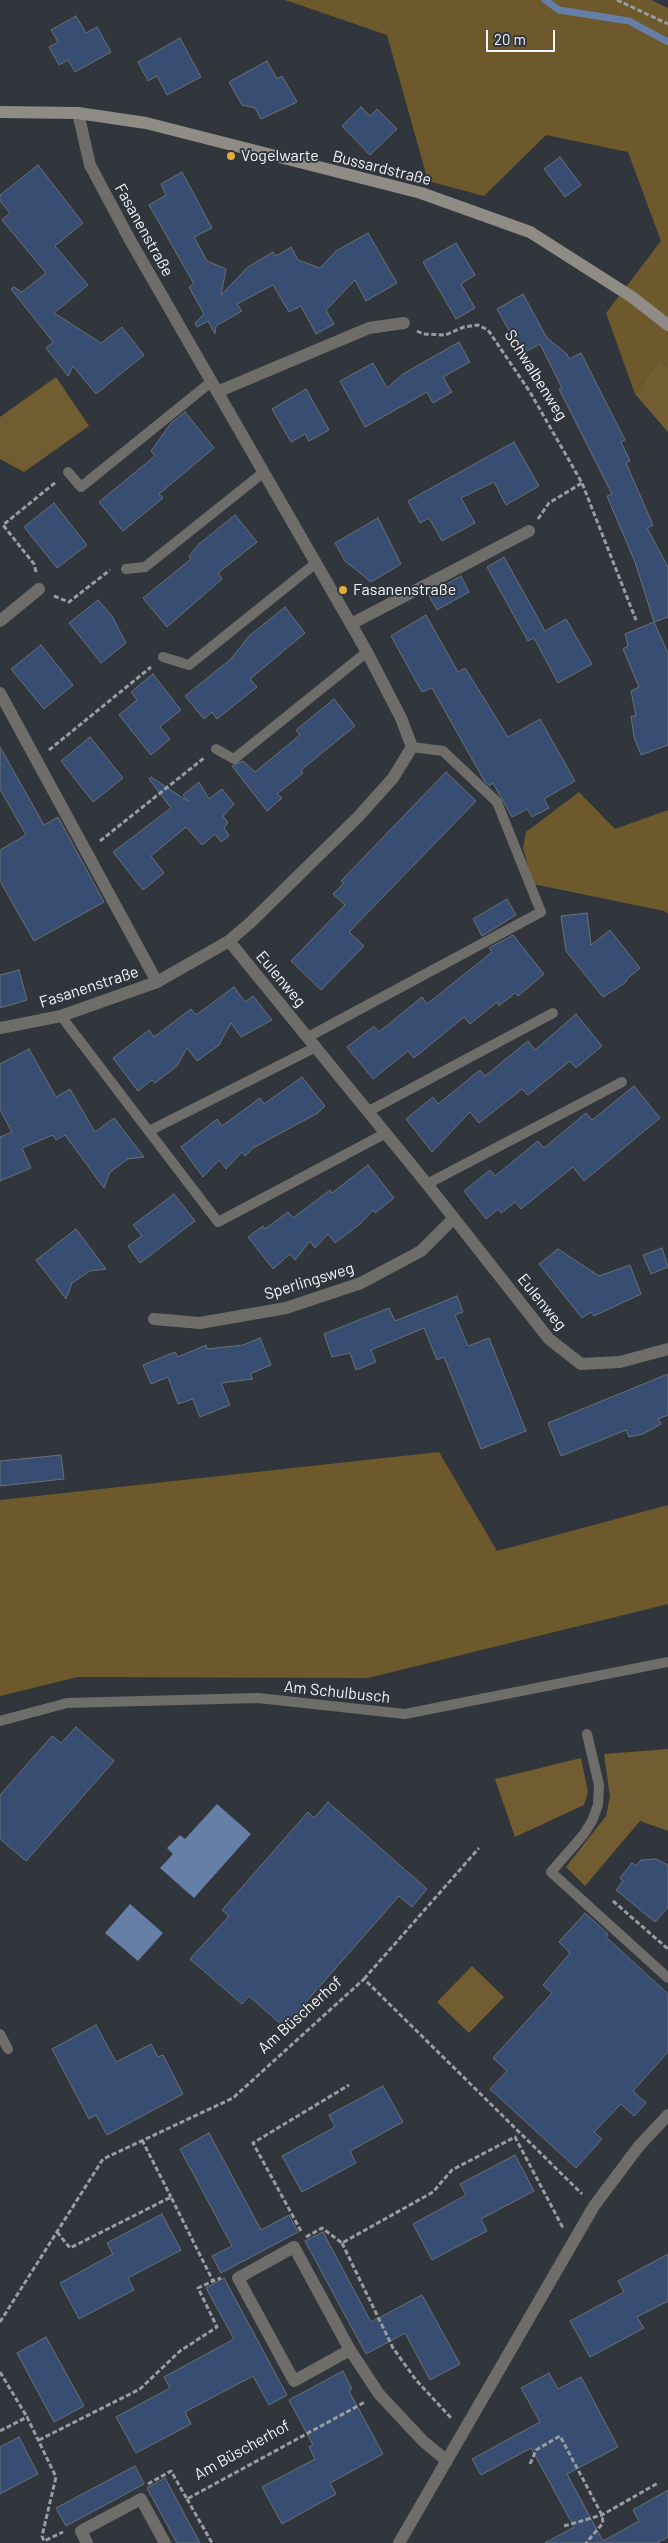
<!DOCTYPE html>
<meta charset="utf-8">
<style>
body{margin:0}
#map{position:relative;width:668px;height:2543px;overflow:hidden;background:#31353c;font-family:Barlow,sans-serif}
canvas{display:block}
.scale{position:absolute;left:486px;top:30px;width:69px;height:22px;box-sizing:border-box;border:2px solid #f1f4f9;border-top:0;padding-left:6px;font-size:15px;line-height:18px;white-space:nowrap;color:#f1f4f9;-webkit-text-stroke:4px #31353c;paint-order:stroke}
</style>
<div id="map">
<canvas width="668" height="2543"></canvas>
<div class="scale">20 m</div>
</div>
<script>
const ctx = document.querySelector('canvas').getContext('2d');
ctx.lineJoin = 'round';
function fill(path, color) {
  ctx.fillStyle = color;
  ctx.fill(path, 'evenodd');
}
function shape(rows) {
  const path = new Path2D();
  for (const r of rows) {
    path.moveTo(r[0], r[1]);
    for (let i = 2; i < r.length; i += 2) path.lineTo(r[i], r[i + 1]);
  }
  return path;
}
function stroke(path, color, width, dash) {
  ctx.strokeStyle = color;
  ctx.lineWidth = width;
  ctx.lineCap = dash ? 'butt' : 'round';
  ctx.setLineDash(dash || []);
  ctx.stroke(path);
}
function drawText(font, color, halo, rows, align = 'center') {
  ctx.font = font + ' Barlow,sans-serif';
  ctx.lineWidth = 4;
  ctx.setLineDash([]);
  ctx.textBaseline = 'middle';
  ctx.strokeStyle = halo;
  ctx.fillStyle = color;
  for (const [text, x, y, turn = 0] of rows) {
    ctx.save();
    ctx.translate(x, y);
    ctx.rotate((+turn || 0) * Math.PI / 180);
    ctx.textAlign = isNaN(turn) ? turn : align;
    if (halo) ctx.strokeText(text, 0, 0);
    ctx.fillText(text, 0, 0);
    ctx.restore();
  }
}
const green = shape([
 [659,359,668,368,668,432,635,394],
 [56,377,89,426,24,472,0,459,0,417],
 [668,1749,668,1831,640,1821,585,1886,566,1867,606,1816,610,1797,604,1754],
 [581,1758,588,1792,584,1805,515,1837,495,1779],
 [472,1966,504,1997,469,2033,437,2002]
]);
const forest = shape([
 [285,0,651,0,668,8,668,368,659,359,635,394,606,313,661,241,628,152,546,135,484,196,428,181,387,35],
 [579,792,615,829,668,810,668,914,664,911,533,884,523,848,526,832],
 [439,1452,497,1551,668,1505,668,1604,368,1678,78,1677,0,1696,0,1500]
]);
const water = shape([
 [217,1804,251,1834,194,1898,160,1868,173,1854,167,1848,180,1835,185,1839],
 [130,1904,163,1933,138,1961,105,1933]
]);
const stream = shape([
 [545,0,559,10,629,21,668,42]
]);
const building = shape([
 [76,16,86,33,97,27,111,52,75,72,68,60,59,65,49,47,58,42,51,30,76,16],
 [180,38,201,77,167,95,157,76,148,81,138,62,180,38],
 [267,61,277,79,282,76,297,102,261,119,255,108,242,105,229,82,267,61],
 [361,107,370,116,377,109,397,129,370,155,342,126,361,107],
 [560,157,581,185,565,197,544,169,560,157],
 [38,165,83,223,55,246,88,285,54,313,101,343,122,327,144,355,96,394,73,366,68,376,46,348,53,342,11,289,14,287,22,292,46,273,2,220,10,213,0,201,0,195,38,165],
 [182,172,212,228,194,237,207,261,226,269,221,295,248,267,273,252,276,256,291,247,298,260,320,268,336,251,368,233,397,283,366,301,355,280,326,310,334,324,316,334,301,306,289,312,273,285,237,304,242,311,216,326,215,334,208,321,197,327,195,323,204,314,189,287,194,284,149,205,166,195,161,184,182,172],
 [456,243,475,275,461,284,475,308,456,319,423,262,456,243],
 [523,294,547,338,567,354,569,359,581,353,625,440,621,442,630,461,626,463,653,525,647,528,668,567,668,617,654,622,668,653,668,745,641,755,634,737,631,716,636,716,631,691,639,687,623,649,628,646,625,634,654,622,635,562,607,496,612,494,559,389,562,388,540,344,522,354,497,309,523,294],
 [459,342,470,362,443,377,452,392,433,403,427,392,365,427,340,381,373,363,387,388,403,374,459,342],
 [306,389,329,430,309,441,305,434,291,442,272,409,306,389],
 [185,412,214,448,159,494,163,498,123,531,99,502,155,456,151,451,171,423,185,412],
 [514,442,539,486,506,505,494,482,461,498,475,523,442,541,429,518,420,523,408,501,514,442],
 [54,503,87,545,57,568,24,527,54,503],
 [235,515,257,542,218,573,222,579,167,627,143,598,191,559,189,556,199,544,235,515],
 [378,518,401,564,371,582,345,561,335,543,378,518],
 [504,557,545,631,566,619,592,664,558,683,534,638,528,641,487,567,504,557],
 [461,576,469,592,437,610,428,594,461,576],
 [98,600,112,616,126,643,101,663,69,623,98,600],
 [285,607,305,633,250,679,257,687,217,719,212,712,204,719,185,696,231,659,249,636,285,607],
 [426,615,458,672,465,668,508,737,540,719,575,781,544,799,549,808,532,817,527,809,512,817,493,783,490,786,485,782,432,688,422,692,391,636,426,615],
 [41,645,73,685,44,709,11,669,41,645],
 [153,674,181,710,160,727,170,739,151,755,119,715,137,700,131,692,153,674],
 [334,699,355,726,301,770,303,773,277,794,282,798,267,811,232,766,243,761,255,772,300,735,296,730,334,699],
 [90,737,123,778,93,802,61,761,90,737],
 [0,747,44,825,58,817,104,902,34,941,0,881,0,850,26,835,0,789,0,747],
 [446,772,476,801,349,932,364,946,321,990,291,961,345,905,333,894,344,883,341,881,446,772],
 [151,777,189,802,183,795,199,782,209,799,222,789,234,804,223,816,228,823,224,827,229,836,221,842,215,834,202,845,186,827,151,856,164,873,143,890,113,852,171,808,149,779,151,777],
 [507,899,516,915,482,936,473,919,507,899],
 [587,913,591,945,610,930,640,968,627,979,625,983,603,997,566,951,561,916,587,913],
 [513,935,544,974,518,996,515,993,499,1006,497,1002,470,1024,464,1017,414,1058,408,1051,373,1079,347,1047,374,1026,379,1032,422,997,427,1004,492,952,489,948,513,935],
 [19,970,27,1000,0,1008,0,975,19,970],
 [234,987,245,1002,253,996,272,1020,241,1037,231,1023,219,1045,197,1061,187,1048,177,1066,155,1083,152,1080,138,1091,113,1058,149,1030,154,1037,191,1009,196,1015,234,987],
 [576,1014,602,1046,576,1068,570,1061,528,1095,522,1089,479,1123,470,1112,432,1152,406,1119,433,1097,438,1104,480,1070,485,1076,528,1041,535,1050,576,1014],
 [29,1049,56,1097,70,1089,95,1132,114,1118,144,1157,128,1159,110,1172,104,1188,65,1135,56,1140,53,1135,22,1148,31,1168,0,1181,0,1137,12,1132,0,1110,0,1064,29,1049],
 [302,1077,325,1106,318,1113,253,1148,245,1156,242,1152,226,1169,219,1160,203,1177,181,1147,217,1119,222,1126,260,1098,264,1104,302,1077],
 [634,1086,660,1118,584,1181,573,1167,521,1209,515,1202,501,1213,498,1209,486,1219,464,1191,490,1170,495,1176,538,1141,544,1148,586,1113,592,1120,634,1086],
 [368,1165,394,1198,375,1213,373,1210,360,1224,335,1243,328,1234,315,1248,310,1241,295,1260,290,1254,273,1269,248,1237,263,1226,265,1229,288,1212,293,1218,330,1190,332,1193,368,1165],
 [174,1194,195,1221,140,1263,128,1246,142,1236,133,1225,174,1194],
 [76,1229,106,1269,90,1271,72,1283,66,1299,36,1260,76,1229],
 [662,1248,668,1267,651,1274,643,1255,662,1248],
 [558,1249,599,1276,630,1265,641,1294,594,1316,591,1312,582,1318,539,1264,558,1249],
 [457,1296,463,1312,455,1315,468,1346,489,1338,526,1431,481,1449,444,1357,437,1360,424,1328,371,1350,376,1362,356,1370,350,1353,332,1357,324,1334,389,1308,395,1321,457,1296],
 [260,1338,271,1365,250,1374,253,1379,221,1383,230,1405,200,1417,193,1399,178,1404,168,1377,151,1384,143,1365,175,1352,178,1357,206,1345,207,1349,243,1345,260,1338],
 [668,1374,668,1415,658,1419,661,1424,643,1434,629,1437,626,1430,561,1456,548,1423,668,1374],
 [61,1455,64,1479,0,1486,0,1461,61,1455],
 [76,1727,114,1761,26,1861,0,1839,0,1795,52,1736,61,1743,76,1727],
 [328,1802,427,1889,412,1907,399,1896,284,2027,249,1996,242,2004,190,1959,229,1916,222,1910,308,1812,314,1818,328,1802],
 [656,1859,668,1865,668,1907,655,1922,616,1890,623,1881,620,1878,632,1863,636,1866,641,1860,656,1859],
 [585,1913,608,1934,606,1937,668,1994,668,2052,633,2091,646,2103,634,2116,621,2104,594,2132,602,2139,576,2168,490,2089,507,2071,493,2058,552,1993,543,1985,570,1953,559,1942,585,1913],
 [96,2025,116,2062,151,2044,158,2057,163,2055,183,2094,107,2135,96,2115,89,2119,52,2049,96,2025],
 [383,2086,403,2122,350,2151,356,2163,302,2192,282,2156,335,2127,329,2115,383,2086],
 [209,2133,261,2230,289,2215,298,2232,221,2273,212,2256,232,2246,180,2149,209,2133],
 [515,2155,534,2191,481,2219,487,2231,432,2260,413,2224,466,2195,460,2184,515,2155],
 [162,2214,181,2250,128,2278,134,2290,79,2319,60,2283,113,2254,107,2243,162,2214],
 [323,2232,371,2322,422,2295,460,2364,430,2380,405,2333,366,2354,305,2241,323,2232],
 [668,2254,668,2301,637,2317,644,2328,590,2357,570,2321,624,2292,618,2281,668,2254],
 [224,2278,287,2395,269,2405,253,2376,185,2412,191,2424,136,2453,116,2417,170,2388,164,2377,234,2339,206,2288,224,2278],
 [46,2337,84,2406,54,2422,17,2353,46,2337],
 [343,2371,352,2389,349,2391,383,2454,330,2483,336,2494,282,2524,262,2487,315,2459,309,2447,313,2445,289,2400,343,2371],
 [549,2373,558,2389,581,2377,618,2447,567,2474,603,2541,639,2521,633,2510,668,2490,668,2537,657,2543,545,2543,574,2527,531,2448,481,2475,472,2459,540,2422,521,2388,549,2373],
 [19,2437,38,2474,0,2494,0,2447,19,2437],
 [135,2466,144,2484,66,2526,56,2508,135,2466],
 [165,2478,200,2543,177,2543,147,2488,165,2478]
]);
const path = shape([
 [617,0,668,24],
 [417,331,423,334,445,335,464,327,478,325,488,330,530,392,582,483,636,620],
 [538,519,549,503,582,483],
 [36,572,34,564,3,525,56,482],
 [54,596,69,602,110,570],
 [49,750,151,667],
 [100,841,204,758],
 [613,1901,668,1949],
 [364,1979,479,1848],
 [142,2140,171,2197],
 [301,2231,253,2143,349,2085],
 [57,2232,70,2248,171,2197,213,2281,221,2278],
 [306,2237,322,2228,342,2243,433,2192,452,2170,515,2137,563,2228],
 [342,2243,393,2348,416,2380,452,2419],
 [0,2322,103,2159,233,2098,364,1979,582,2194],
 [0,2372,27,2417],
 [0,2431,27,2417,56,2477,42,2536,44,2541,63,2532],
 [39,2440,140,2389,180,2351,217,2327,198,2288,213,2281],
 [530,2464,536,2450,560,2436,602,2515,603,2523,586,2543],
 [148,2484,171,2471,187,2499,365,2402],
 [187,2499,212,2543],
 [564,2526,602,2515,658,2483]
]);
const lane = shape([
 [68,472,81,487,211,382],
 [126,569,145,567,264,472],
 [163,657,189,665,316,563],
 [216,749,234,759,367,652],
 [61,1016,218,1222,386,1133],
 [308,1037,541,912,497,802,443,751,412,747],
 [369,1111,553,1013],
 [149,1131,316,1047],
 [427,1184,622,1082],
 [0,1721,67,1703,258,1698,405,1714,668,1662],
 [587,1734,599,1785,598,1805,592,1821,584,1834,551,1872,668,1978],
 [0,2034,8,2049]
]);
const street = shape([
 [217,392,369,328,404,323],
 [0,621,39,589],
 [351,624,529,531],
 [0,693,157,982],
 [229,941,427,1184,549,1339,581,1364,620,1362,668,1349],
 [0,1028,61,1016,157,982,229,941,251,922,358,817,393,778,412,747,401,718,367,652,130,240,90,165,78,113],
 [154,1319,200,1323,286,1308,361,1283,421,1251,454,1218],
 [350,2350,294,2381,238,2278,294,2247,350,2350,379,2394,423,2441,447,2461],
 [87,2543,81,2531,141,2499,165,2543],
 [399,2543,594,2206,639,2146,668,2115]
]);
const secondary = shape([
 [0,112,78,113,146,123,421,193,530,232,632,297,668,325]
]);
const markers = [
 [231,156,5,"#e1af34"],
 [343,590,5,"#e1af34"]
];
const poiNames = [
 ["Vogelwarte",241,156],
 ["Fasanenstraße",353,590]
];
const streetNames = [
 ["Bussardstraße",382,168,14],
 ["Fasanenstraße",144,230,61],
 ["Schwalbenweg",536,375,58],
 ["Eulenweg",281,979,50],
 ["Fasanenstraße",89,987,-18],
 ["Sperlingsweg",309,1281,-17],
 ["Eulenweg",542,1302,51],
 ["Am Schulbusch",337,1692,6],
 ["Am Büscherhof",300,2015,-42],
 ["Am Büscherhof",242,2450,-29]
];
fill(green, '#715d31');
fill(forest, '#6d592c');
fill(water, '#667fa7');
stroke(stream, '#667fa7', 7);
fill(building, '#374e72');
stroke(building, '#6a7077', 1);
stroke(path, '#999ca2', 3, [5, 2.5]);
stroke(lane, '#6f6d69', 10);
stroke(street, '#6f6d69', 12);
stroke(secondary, '#8f8c86', 12);
for (const [x, y, r, color] of markers) {
  const dot = new Path2D();
  dot.arc(x, y, r, 0, 2 * Math.PI);
  ctx.fillStyle = color;
  ctx.fill(dot);
  stroke(dot, '#31353c', 2);
}
drawText('16px', '#f1f4f9', '#31353c', poiNames, 'left');
drawText('16px', '#f1f4f9', '#31353c', streetNames);
</script>
